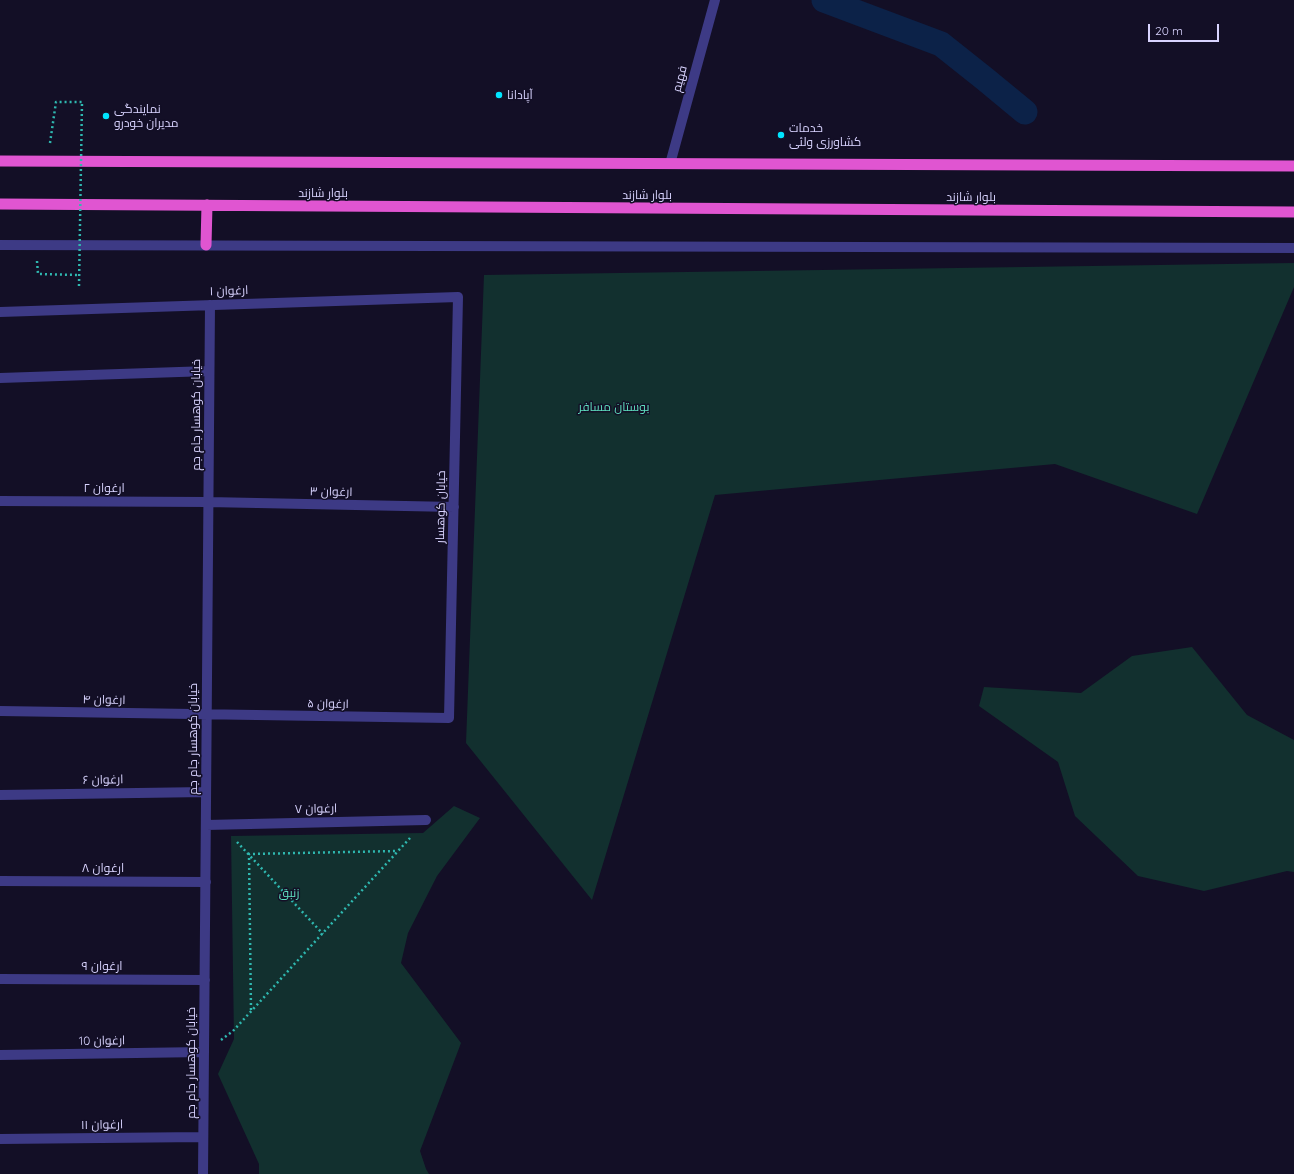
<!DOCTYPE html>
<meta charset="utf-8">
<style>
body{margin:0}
#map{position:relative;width:1294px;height:1174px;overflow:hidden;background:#130f26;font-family:Quicksand,sans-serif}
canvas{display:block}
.scale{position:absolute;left:1148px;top:24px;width:71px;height:18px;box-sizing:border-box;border:2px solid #d9d4ff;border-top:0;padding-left:5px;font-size:12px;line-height:14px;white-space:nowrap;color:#d9d4ff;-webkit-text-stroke:3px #130f26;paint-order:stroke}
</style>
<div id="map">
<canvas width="1294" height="1174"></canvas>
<div class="scale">20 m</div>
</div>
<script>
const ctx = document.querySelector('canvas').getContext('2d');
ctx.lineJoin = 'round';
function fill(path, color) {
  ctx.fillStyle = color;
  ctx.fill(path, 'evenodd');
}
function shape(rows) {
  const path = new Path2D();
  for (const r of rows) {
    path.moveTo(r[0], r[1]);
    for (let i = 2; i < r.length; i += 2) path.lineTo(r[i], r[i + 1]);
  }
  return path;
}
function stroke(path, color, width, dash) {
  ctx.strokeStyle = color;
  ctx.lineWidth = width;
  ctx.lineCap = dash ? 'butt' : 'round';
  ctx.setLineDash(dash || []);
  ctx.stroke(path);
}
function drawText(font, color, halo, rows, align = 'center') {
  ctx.font = font + ' Quicksand,Cairo,sans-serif';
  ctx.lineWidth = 3;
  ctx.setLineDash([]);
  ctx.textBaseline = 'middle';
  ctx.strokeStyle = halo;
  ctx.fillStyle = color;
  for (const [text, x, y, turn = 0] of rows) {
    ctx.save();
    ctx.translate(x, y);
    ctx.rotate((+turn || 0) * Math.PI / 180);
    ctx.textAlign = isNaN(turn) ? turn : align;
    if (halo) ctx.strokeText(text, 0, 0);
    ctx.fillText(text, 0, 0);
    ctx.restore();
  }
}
const green = shape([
 [1294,263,1294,287,1197,514,1055,464,715,495,592,900,466,743,484,275],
 [1192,647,1247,715,1294,740,1294,872,1287,871,1204,891,1138,876,1075,816,1058,762,979,706,984,687,1081,693,1132,656],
 [454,806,480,818,437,876,408,933,401,963,461,1043,420,1151,426,1169,429,1174,259,1174,259,1164,218,1074,234,1039,231,836,423,833]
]);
const canal = shape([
 [824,0,941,44,985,79,1025,112]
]);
const path = shape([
 [50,143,56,102,82,102],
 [37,261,38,274,79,275],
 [237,842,323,934],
 [251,1010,249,854,398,851],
 [221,1040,233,1031,410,838]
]);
const minor = shape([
 [670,164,715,0],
 [0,245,1294,248],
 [0,312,458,297,449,718,0,711],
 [0,378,209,371],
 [0,501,208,502,454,507],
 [0,795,206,792],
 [206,825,426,820],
 [0,881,206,882],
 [0,979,205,980],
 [0,1055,204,1052],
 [0,1139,203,1137],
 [203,1174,210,305]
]);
const trunk = shape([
 [0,161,1294,166],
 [0,204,1294,212],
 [206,245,207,205]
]);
const pathBridge = shape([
 [79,286,82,102]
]);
const markers = [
 [499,95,4,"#00e5ff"],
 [106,116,4,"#00e5ff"],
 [781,135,4,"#00e5ff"]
];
const streetNames = [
 ["فهیم",680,79,-75],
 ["بلوار شازند",323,193],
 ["بلوار شازند",647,195],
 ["بلوار شازند",971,197],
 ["ارغوان ۱",229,291,-2],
 ["خیابان کوهسار جام جم",196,415,-90],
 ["ارغوان ۲",104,488],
 ["ارغوان ۳",331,492,1],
 ["خیابان کوهسار",441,507,-89],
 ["ارغوان ۴",104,700,1],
 ["ارغوان ۵",328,704,1],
 ["خیابان کوهسار جام جم",193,739,-90],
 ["ارغوان ۶",103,780,-1],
 ["ارغوان ۷",316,809,-1],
 ["ارغوان ۸",103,868],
 ["ارغوان ۹",102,966],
 ["ارغوان 10",102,1041,-1],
 ["خیابان کوهسار جام جم",191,1063,-90],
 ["ارغوان ۱۱",102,1125,-1]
];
const poiNames = [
 ["آپادانا",507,95],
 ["نمایندگی",114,109],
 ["مدیران خودرو",114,123],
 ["خدمات",789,128],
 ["کشاورزی ولئی",789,142]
];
const parkNames = [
 ["بوستان مسافر",614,407],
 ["زنبق",289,893]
];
fill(green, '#12302f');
stroke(canal, '#0c2248', 25);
stroke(path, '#2fb8b0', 2.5, [2, 3]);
stroke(minor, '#3d3a85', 10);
stroke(trunk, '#e055d1', 11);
stroke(pathBridge, '#2fb8b0', 2.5, [2, 3]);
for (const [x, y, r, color] of markers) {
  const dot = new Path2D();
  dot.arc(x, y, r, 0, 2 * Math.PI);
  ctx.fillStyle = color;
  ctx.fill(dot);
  stroke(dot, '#130f26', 1.5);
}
drawText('12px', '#d9d4ff', '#130f26', streetNames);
drawText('12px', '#d9d4ff', '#130f26', poiNames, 'left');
drawText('12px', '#5fe0c0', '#130f26', parkNames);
</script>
